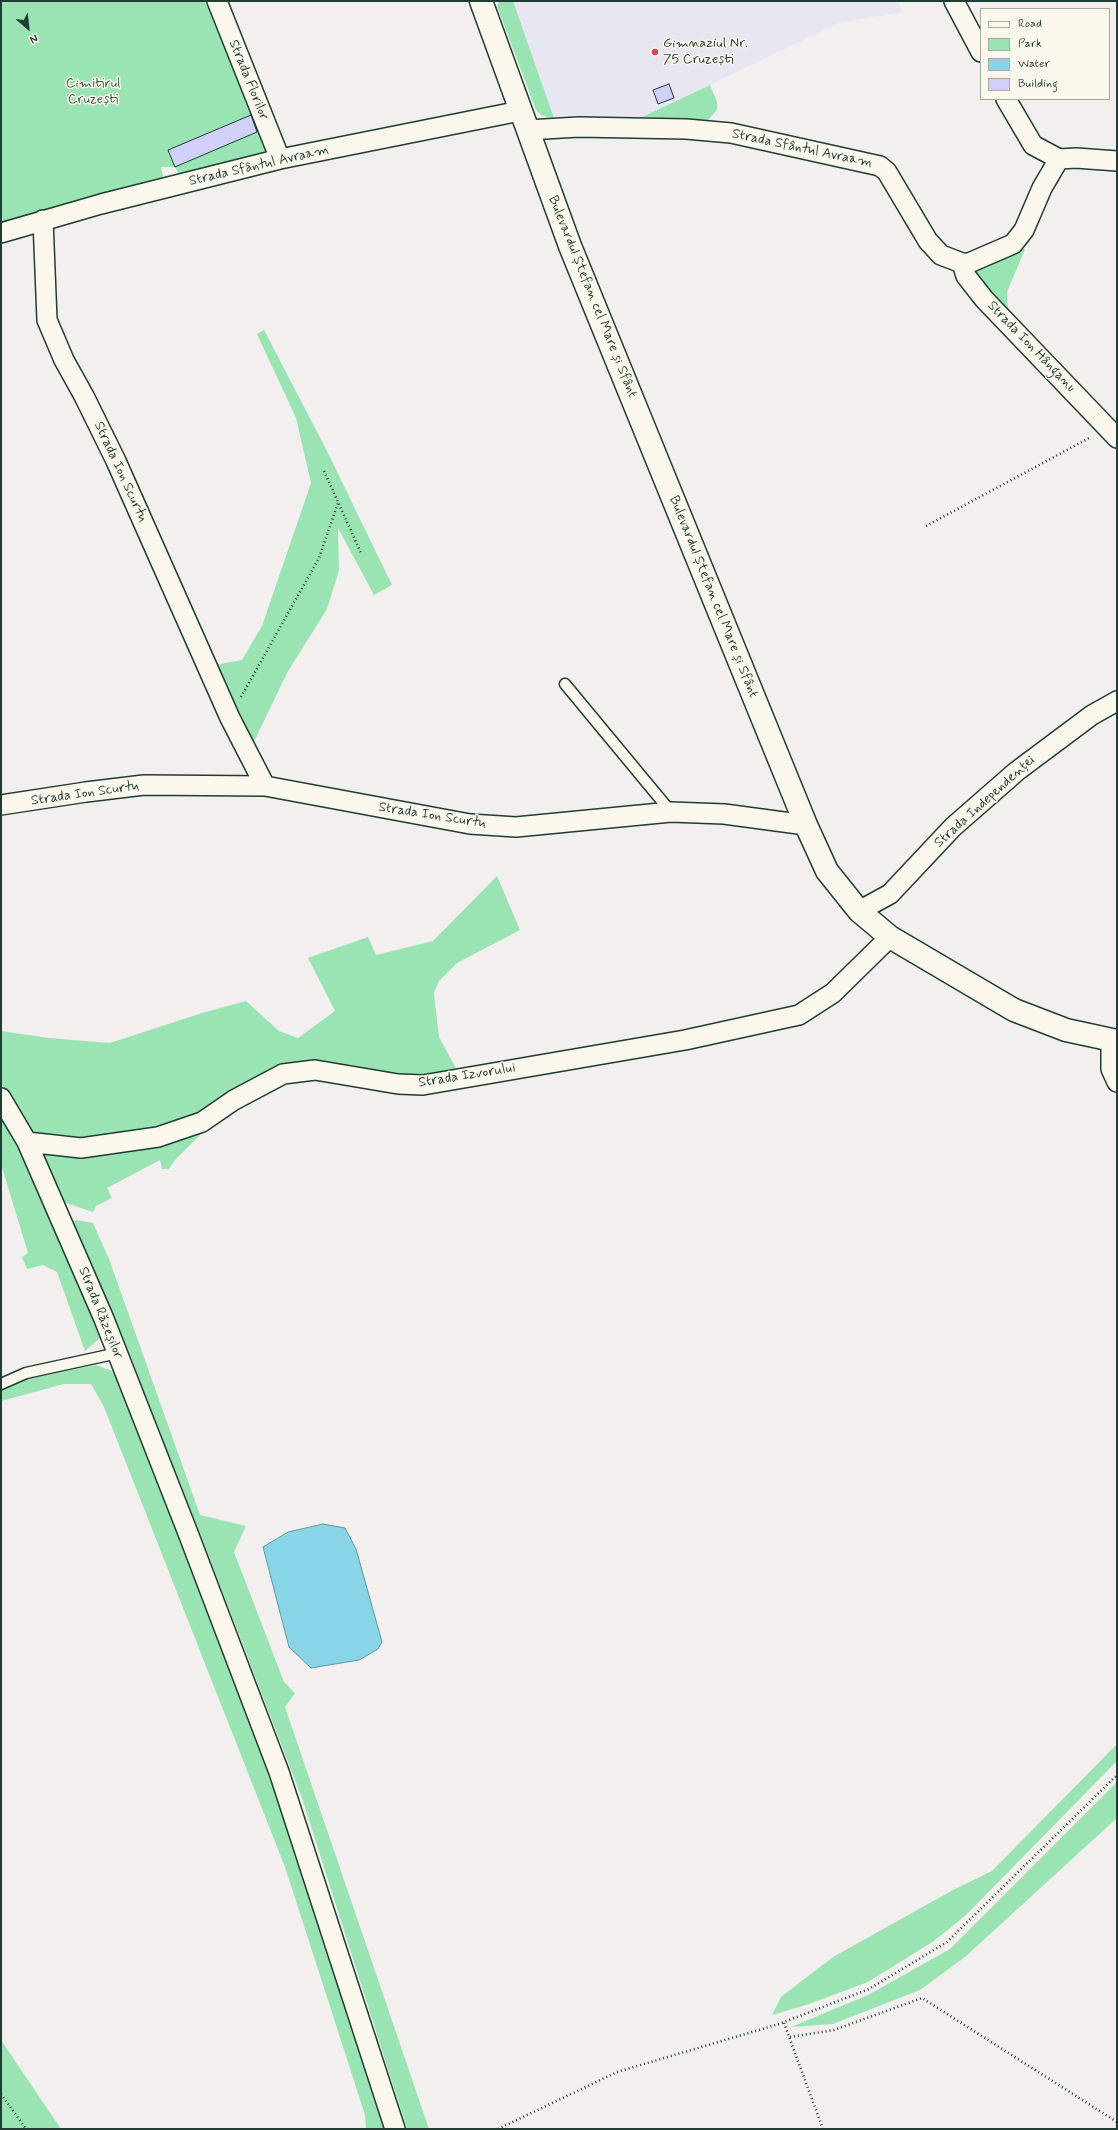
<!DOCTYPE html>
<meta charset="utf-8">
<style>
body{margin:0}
#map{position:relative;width:1118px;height:2130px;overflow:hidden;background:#f2efee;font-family:Mynerve,sans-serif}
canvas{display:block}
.frame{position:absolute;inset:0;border:2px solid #1f3d34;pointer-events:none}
.legend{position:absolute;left:980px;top:8px;width:130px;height:92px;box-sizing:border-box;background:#fbf7ec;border:1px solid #a3ada2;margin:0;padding:5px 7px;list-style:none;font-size:12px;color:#1f3d34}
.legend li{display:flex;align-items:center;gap:8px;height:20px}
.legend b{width:20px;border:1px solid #a3ada2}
.north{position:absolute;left:8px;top:8px;width:40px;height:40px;-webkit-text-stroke:3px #fbf7ec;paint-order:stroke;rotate:152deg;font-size:11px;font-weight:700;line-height:16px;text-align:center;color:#1f3d34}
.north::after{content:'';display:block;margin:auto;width:14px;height:18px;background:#1f3d34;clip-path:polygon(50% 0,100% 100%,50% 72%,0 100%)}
</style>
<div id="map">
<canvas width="1118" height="2130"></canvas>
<div class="frame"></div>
<ul class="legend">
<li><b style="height:5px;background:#fbf7ec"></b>Road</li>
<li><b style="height:11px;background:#9ae4b3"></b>Park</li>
<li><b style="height:11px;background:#88d5e7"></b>Water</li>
<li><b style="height:11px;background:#d0d0f8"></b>Building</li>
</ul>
<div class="north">N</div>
</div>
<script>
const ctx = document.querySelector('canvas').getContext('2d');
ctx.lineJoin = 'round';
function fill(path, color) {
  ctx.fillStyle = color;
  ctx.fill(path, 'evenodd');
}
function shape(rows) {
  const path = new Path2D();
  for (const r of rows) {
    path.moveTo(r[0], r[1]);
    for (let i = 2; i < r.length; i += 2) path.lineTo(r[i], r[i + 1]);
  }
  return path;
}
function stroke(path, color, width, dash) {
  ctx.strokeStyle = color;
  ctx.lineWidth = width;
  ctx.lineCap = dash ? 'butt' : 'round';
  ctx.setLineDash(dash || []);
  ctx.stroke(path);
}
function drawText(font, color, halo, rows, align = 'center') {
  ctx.font = font + ' Mynerve,sans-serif';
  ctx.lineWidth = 3;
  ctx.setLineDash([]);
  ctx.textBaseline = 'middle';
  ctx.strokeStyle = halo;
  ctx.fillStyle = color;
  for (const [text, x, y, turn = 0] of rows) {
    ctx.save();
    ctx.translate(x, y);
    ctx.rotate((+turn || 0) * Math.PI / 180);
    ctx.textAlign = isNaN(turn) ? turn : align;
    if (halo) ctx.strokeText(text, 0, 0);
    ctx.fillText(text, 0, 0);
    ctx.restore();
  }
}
const built = shape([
 [513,1,898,1,902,12,839,23,642,117,554,118]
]);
const green = shape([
 [1,1,205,1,267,150,262,156,180,176,175,167,161,167,163,176,159,184,1,227],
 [499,1,513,1,554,118,542,116,536,110,497,6],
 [710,85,717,102,717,110,707,121,642,117],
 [1017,249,1025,249,1007,292,1008,313,974,274,976,265],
 [264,330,326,449,392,585,374,595,338,528,339,570,327,609,287,673,251,748,214,665,242,660,262,626,311,483,296,418,257,334],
 [497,876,520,930,457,963,439,981,434,993,439,1037,457,1070,434,1075,403,1077,320,1065,159,1130,81,1142,41,1137,29,1131,1,1083,1,1031,49,1038,110,1043,202,1013,246,1001,279,1031,298,1038,335,1011,308,958,368,937,376,955,433,941],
 [1,1116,28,1155,101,1327,101,1337,85,1351,57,1272,43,1265,27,1269,22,1257,28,1253,1,1164],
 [212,1123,174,1161,169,1169,162,1169,160,1160,107,1188,112,1198,96,1206,93,1212,60,1201,37,1150],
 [77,1220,93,1223,109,1259,200,1515,246,1526,234,1552,284,1682,295,1693,285,1707,429,2129,407,2129,302,1798,194,1518,119,1333,69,1223],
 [96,1365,115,1372,267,1769,379,2103,386,2129,366,2129,365,2115,285,1867,104,1407,91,1384,64,1384,1,1401,1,1390,26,1379],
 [1117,1744,1117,1761,966,1915,934,1941,868,1982,809,2004,772,2015,781,1997,833,1957,953,1890,992,1871],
 [1117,1782,1117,1818,965,1957,920,1990,833,2024,791,2027,868,1995,950,1949],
 [1,2040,61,2129,1,2129]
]);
const water = shape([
 [323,1524,345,1528,356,1549,382,1642,378,1649,359,1660,311,1668,289,1647,263,1547,288,1532,323,1524]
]);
const building = shape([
 [669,84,674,98,658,104,653,90,669,84],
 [251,115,257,132,175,167,168,150,251,115]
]);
const path = shape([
 [324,471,361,553],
 [926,526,1091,437],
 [241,697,319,558,338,503],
 [784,2023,823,2129],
 [790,2037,834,2030,922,1998,1117,2122],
 [1,2094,26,2129],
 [498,2129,617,2072,779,2024,869,1989,947,1942,1117,1775]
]);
const service = shape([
 [565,684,671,812],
 [1,1384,26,1373,118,1353]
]);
const minor = shape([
 [217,1,280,159],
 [954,1,981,52],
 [1006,99,1033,145,1059,159],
 [527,130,579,127,686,129,731,133,880,166,887,172,928,241,941,255,962,263,969,263,1013,244,1024,230,1042,188,1059,159,1076,158,1117,161],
 [43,220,47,320,64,360,84,396,116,461,230,718,265,786],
 [1,233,101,204,280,159,520,111],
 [962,263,966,276,984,299,1117,438],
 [1,805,86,792,144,785,265,786,470,824,516,827,671,812,724,814,806,825],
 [859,911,890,894,953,827,1017,771,1092,715,1117,701],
 [1111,1041,1111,1069,1117,1082],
 [1,1098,27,1142,104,1319,188,1533,279,1772,395,2129],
 [27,1142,81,1148,158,1137,202,1122,234,1100,283,1074,315,1070,398,1084,423,1085,685,1040,799,1015,833,993,890,937]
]);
const tertiary = shape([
 [481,1,570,246,806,825,827,871,859,911,890,937,1014,1010,1066,1030,1117,1041]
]);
const markers = [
 [655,52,4,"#d1495b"]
];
const poiNames = [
 ["Gimnaziul Nr.",663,44],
 ["75 Cruzești",663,60]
];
const streetNames = [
 ["Strada Florilor",248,80,68],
 ["Strada Sfântul Avraam",802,149,12],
 ["Strada Sfântul Avraam",259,166,-13],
 ["Bulevardul Ștefan cel Mare și Sfânt",592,297,68],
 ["Strada Ion Hânganu",1031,347,46],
 ["Strada Ion Scurtu",120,472,65],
 ["Bulevardul Ștefan cel Mare și Sfânt",713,597,68],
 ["Strada Ion Scurtu",85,794,-8],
 ["Strada Independenței",985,802,-42],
 ["Strada Ion Scurtu",432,816,9],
 ["Strada Izvorului",467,1076,-9],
 ["Strada Răzeșilor",100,1313,68]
];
const parkNames = [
 ["Cimitirul",93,84],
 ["Cruzești",93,100]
];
fill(built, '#e8e6f1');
fill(green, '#9ae4b3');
fill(water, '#88d5e7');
stroke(water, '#5e989f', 1);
fill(building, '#d0d0f8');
stroke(building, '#1f3d34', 1);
stroke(service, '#1f3d34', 13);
stroke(minor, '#1f3d34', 22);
stroke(tertiary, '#1f3d34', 25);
stroke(path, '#1f3d34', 2.5, [1, 3]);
stroke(service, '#fbf7ec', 10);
stroke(minor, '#fbf7ec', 19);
stroke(tertiary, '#fbf7ec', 22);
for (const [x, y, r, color] of markers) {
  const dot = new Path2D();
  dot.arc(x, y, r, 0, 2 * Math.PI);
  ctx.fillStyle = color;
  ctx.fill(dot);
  stroke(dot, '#fbf7ec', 1.5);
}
drawText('14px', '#1f3d34', '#fbf7ec', poiNames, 'left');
drawText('14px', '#1f3d34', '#fbf7ec', streetNames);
drawText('14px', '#385e4d', '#fbf7ec', parkNames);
</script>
